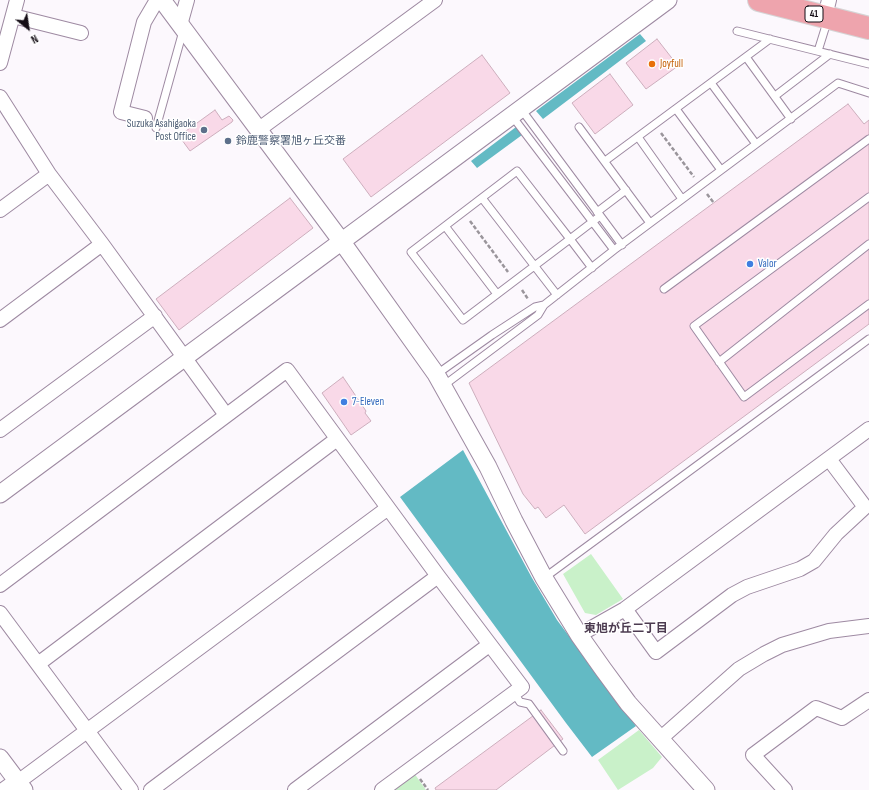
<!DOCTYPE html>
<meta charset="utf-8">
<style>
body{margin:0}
#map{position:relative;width:869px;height:790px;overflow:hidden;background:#fcf8fd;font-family:"Sofia Sans Condensed",sans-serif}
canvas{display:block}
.north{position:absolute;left:8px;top:8px;width:40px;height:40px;-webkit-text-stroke:3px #fff;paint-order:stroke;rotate:150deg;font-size:11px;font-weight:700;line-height:16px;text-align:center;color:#150e16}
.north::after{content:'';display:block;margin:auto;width:14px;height:18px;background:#150e16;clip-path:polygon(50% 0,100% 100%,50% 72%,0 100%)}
</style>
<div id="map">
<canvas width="869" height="790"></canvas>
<div class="north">N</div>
</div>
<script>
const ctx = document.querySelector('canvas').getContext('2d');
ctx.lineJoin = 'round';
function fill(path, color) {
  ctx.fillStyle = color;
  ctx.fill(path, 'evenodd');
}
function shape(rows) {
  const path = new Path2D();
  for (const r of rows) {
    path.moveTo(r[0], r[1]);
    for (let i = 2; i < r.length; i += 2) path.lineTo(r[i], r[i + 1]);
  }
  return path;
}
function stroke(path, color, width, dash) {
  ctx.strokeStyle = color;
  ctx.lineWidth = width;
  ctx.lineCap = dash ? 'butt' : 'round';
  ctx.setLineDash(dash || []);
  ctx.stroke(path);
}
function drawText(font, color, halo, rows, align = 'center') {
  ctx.font = font + ' "Sofia Sans Condensed","Noto Sans JP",sans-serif';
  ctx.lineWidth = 3;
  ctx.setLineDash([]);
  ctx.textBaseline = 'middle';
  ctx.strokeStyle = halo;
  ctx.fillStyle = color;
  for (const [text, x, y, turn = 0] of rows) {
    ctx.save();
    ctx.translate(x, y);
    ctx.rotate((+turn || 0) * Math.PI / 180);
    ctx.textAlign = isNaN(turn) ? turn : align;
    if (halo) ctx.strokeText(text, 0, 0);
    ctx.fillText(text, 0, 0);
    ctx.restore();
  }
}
const green = shape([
 [591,554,623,599,596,615,585,613,563,574],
 [639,730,662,757,653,768,618,790,598,760],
 [414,773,426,790,392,790]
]);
const water = shape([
 [640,34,646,41,543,119,536,111],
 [516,127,522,135,477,168,471,161],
 [463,450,532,578,557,620,636,726,592,757,566,723,400,497]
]);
const building = shape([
 [657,39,678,66,646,89,626,63,657,39],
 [482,55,510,93,371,197,343,159,482,55],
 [610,74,633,105,595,134,572,103,610,74],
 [848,104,864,124,869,120,869,324,585,534,564,505,546,518,538,507,535,509,523,494,469,383,848,104],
 [215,110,222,120,229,116,233,120,232,122,190,151,179,136,215,110],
 [290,198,313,228,179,330,156,299,290,198],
 [343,377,366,411,365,413,371,421,351,435,322,393,343,377],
 [541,710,563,739,496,790,436,790,435,788,541,710]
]);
const path = shape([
 [661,133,694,177],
 [707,194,714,203],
 [470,221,508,272],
 [522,290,528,299],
 [420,779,428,790]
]);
const service = shape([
 [737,31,869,64],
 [818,51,828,19],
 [746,57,791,119],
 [711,83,756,144],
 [775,96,830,54],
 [521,109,622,245],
 [676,109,721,170],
 [512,116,614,250],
 [579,127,650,223],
 [156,128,183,31],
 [638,137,682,199],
 [605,161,770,39],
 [869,197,694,326,744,397,869,304],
 [482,198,557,295],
 [597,212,626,190],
 [445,226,497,294],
 [592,268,570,239,517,171,411,252,463,320,570,239,600,216],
 [664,289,869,139],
 [719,362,869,244],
 [437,374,492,335,535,307,544,305],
 [443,386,538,315,544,305,614,250,838,83,869,93],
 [544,578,869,339],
 [514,693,520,702,529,704,563,751]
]);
const minor = shape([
 [13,16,81,33],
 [825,16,829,0],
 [180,25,187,0],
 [0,63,17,0],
 [0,97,49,174,102,244,226,415],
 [145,118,121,112,144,22,157,0],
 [258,130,435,0],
 [0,210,49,174],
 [0,320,102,244],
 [0,430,155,316],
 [0,585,287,370,438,576,522,687,382,790],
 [625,609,656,652,732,595,747,587,800,569,814,561,836,534,865,507,829,459],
 [0,613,131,790],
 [579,635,625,609,869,429],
 [38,664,337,439],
 [660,739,739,669,764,654,782,645,829,631,869,626],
 [18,782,388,508],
 [3,790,17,780],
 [151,790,438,576],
 [295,790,489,645],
 [785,790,753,755,816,708,842,718,869,700]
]);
const tertiary = shape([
 [162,0,342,242,436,374,488,467,514,521,544,578,579,635,603,669,628,703,706,790],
 [0,494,668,0],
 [0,758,24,790]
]);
const primary = shape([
 [759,0,869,28]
]);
const markers = [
 [652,64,4,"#e8710a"],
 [204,130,4,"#5c6f8a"],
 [228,141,4,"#5c6f8a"],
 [750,264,4,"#3f7fe0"],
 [344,402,4,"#3f7fe0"]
];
const shields = [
 [814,14,18]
];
const shieldNames = [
 ["41",814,14]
];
const foodNames = [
 ["Joyfull",660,64]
];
const serviceNames = [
 ["Suzuka Asahigaoka",196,124],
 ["Post Office",196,137],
 ["鈴鹿警察署旭ヶ丘交番",236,141,"left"]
];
const shopNames = [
 ["Valor",758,264],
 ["7-Eleven",352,402]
];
const neighbourhoodNames = [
 ["東旭が丘二丁目",626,629]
];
fill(green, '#c9f1c9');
fill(water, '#63bac4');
fill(building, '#f9d9e8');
stroke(building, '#cdaebd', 1);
stroke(service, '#9e8aa2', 9);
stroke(minor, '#9e8aa2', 16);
stroke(tertiary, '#9e8aa2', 19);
stroke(primary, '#d5d4d5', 24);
stroke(path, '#9a959b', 2.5, [4, 2]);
stroke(service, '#fff', 7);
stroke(minor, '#fff', 14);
stroke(tertiary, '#fff', 17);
stroke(primary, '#eea4ad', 22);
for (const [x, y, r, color] of markers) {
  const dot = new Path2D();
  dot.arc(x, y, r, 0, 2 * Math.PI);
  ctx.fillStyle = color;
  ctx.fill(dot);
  stroke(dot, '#fff', 1.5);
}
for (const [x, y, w] of shields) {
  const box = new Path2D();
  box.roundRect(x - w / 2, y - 8, w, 16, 3);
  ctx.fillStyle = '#fff';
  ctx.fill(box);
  stroke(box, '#150e16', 1);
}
drawText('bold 10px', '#150e16', null, shieldNames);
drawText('11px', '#c56008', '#fff', foodNames, 'left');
drawText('11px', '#4e5e75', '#fff', serviceNames, 'right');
drawText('11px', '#366cbe', '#fff', shopNames, 'left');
drawText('bold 12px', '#4c3b50', '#fff', neighbourhoodNames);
</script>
